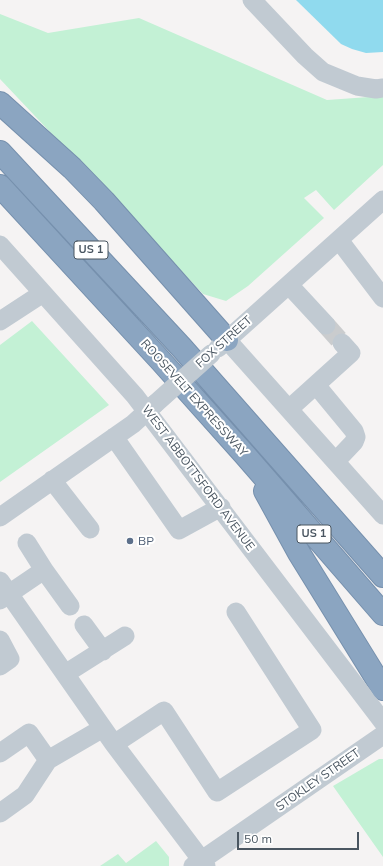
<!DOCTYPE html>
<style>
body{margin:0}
#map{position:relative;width:383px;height:866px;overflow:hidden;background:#f5f3f3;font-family:Mulish,sans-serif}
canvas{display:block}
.scale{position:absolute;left:237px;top:832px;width:122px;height:18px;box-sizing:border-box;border:2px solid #4a5661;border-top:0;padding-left:5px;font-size:12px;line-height:14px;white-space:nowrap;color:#4a5661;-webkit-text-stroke:3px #fff;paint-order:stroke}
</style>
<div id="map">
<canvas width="383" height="866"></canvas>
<div class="scale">50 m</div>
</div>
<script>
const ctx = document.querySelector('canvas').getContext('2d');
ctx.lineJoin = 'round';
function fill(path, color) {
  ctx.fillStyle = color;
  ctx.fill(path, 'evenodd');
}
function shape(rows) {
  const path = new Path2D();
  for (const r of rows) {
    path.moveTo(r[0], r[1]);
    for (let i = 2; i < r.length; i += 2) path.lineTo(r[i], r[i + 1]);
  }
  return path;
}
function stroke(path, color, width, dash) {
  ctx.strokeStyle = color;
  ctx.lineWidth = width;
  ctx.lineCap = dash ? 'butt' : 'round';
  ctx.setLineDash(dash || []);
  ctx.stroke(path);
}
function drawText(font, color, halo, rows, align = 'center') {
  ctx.font = font + ' Mulish,sans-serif';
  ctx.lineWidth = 4;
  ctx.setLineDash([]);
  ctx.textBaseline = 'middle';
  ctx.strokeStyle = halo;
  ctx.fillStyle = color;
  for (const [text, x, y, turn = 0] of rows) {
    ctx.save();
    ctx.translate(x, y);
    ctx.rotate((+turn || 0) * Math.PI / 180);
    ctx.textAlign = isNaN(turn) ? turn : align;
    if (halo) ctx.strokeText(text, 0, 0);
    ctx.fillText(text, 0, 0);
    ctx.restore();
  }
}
const green = shape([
 [0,14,48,33,139,18,327,100,383,96,383,165,334,210,316,190,304,198,324,218,248,286,226,301,203,294,0,79],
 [32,321,109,405,0,482,0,345],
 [379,759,383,759,383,857,333,786],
 [156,841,169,857,169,866,100,866,118,854,126,863]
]);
const water = shape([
 [296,0,383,0,383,52,366,53,352,49,341,44]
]);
const minorTunnel = shape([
 [326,325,342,343]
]);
const minor = shape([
 [252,0,305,56,323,72,357,86,376,89,383,88],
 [339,240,383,298],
 [0,245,135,396,383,722],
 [289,285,326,325],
 [0,321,43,293],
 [227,340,383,515],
 [218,348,383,200],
 [316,385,354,431,356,437,354,442,336,461],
 [289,409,351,353,342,343],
 [114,437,179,530,221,507],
 [52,480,90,529],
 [0,517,133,424,155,404],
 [27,543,44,570],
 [0,581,114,744,206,866],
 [0,600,44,570,70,606],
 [84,625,103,651],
 [0,640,10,659,0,666],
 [65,674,125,636],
 [114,744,164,711,217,792,312,730,236,612],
 [0,753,29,733,48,760],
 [0,813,25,795,48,760,103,728],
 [193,866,383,735]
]);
const highway = shape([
 [0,103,72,168,104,201,227,340],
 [0,152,182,348,383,576],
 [0,186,161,361,245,455,383,614],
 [265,491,299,553,383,689]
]);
const minorBridge = shape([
 [155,404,211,354]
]);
const markers = [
 [130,541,4,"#5c6f8a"]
];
const shields = [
 [91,250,34],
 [314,534,34]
];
const shieldNames = [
 ["US 1",91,250],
 ["US 1",314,534]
];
const streetNames = [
 ["FOX STREET",224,342,-42],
 ["ROOSEVELT EXPRESSWAY",194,398,48],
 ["WEST ABBOTTSFORD AVENUE",198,478,53],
 ["STOKLEY STREET",318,780,-35]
];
const serviceNames = [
 ["BP",138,541]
];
fill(green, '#c3f1d5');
fill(water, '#90daee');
stroke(minorTunnel, '#caccce', 19, [19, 10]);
stroke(highway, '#7690ad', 24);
stroke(minor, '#c1cad2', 19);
stroke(highway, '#8ba5c1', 22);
stroke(minorBridge, '#c1cad2', 19);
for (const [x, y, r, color] of markers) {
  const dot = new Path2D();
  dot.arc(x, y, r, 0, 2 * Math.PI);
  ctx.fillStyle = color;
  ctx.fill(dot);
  stroke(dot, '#fff', 1.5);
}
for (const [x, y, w] of shields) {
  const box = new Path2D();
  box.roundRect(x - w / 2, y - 9, w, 18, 3);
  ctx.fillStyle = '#fff';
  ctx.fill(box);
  stroke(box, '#4a5661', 1);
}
drawText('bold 11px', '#4a5661', null, shieldNames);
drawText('12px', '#4a5661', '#fff', streetNames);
drawText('12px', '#4e5e75', '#fff', serviceNames, 'left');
</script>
